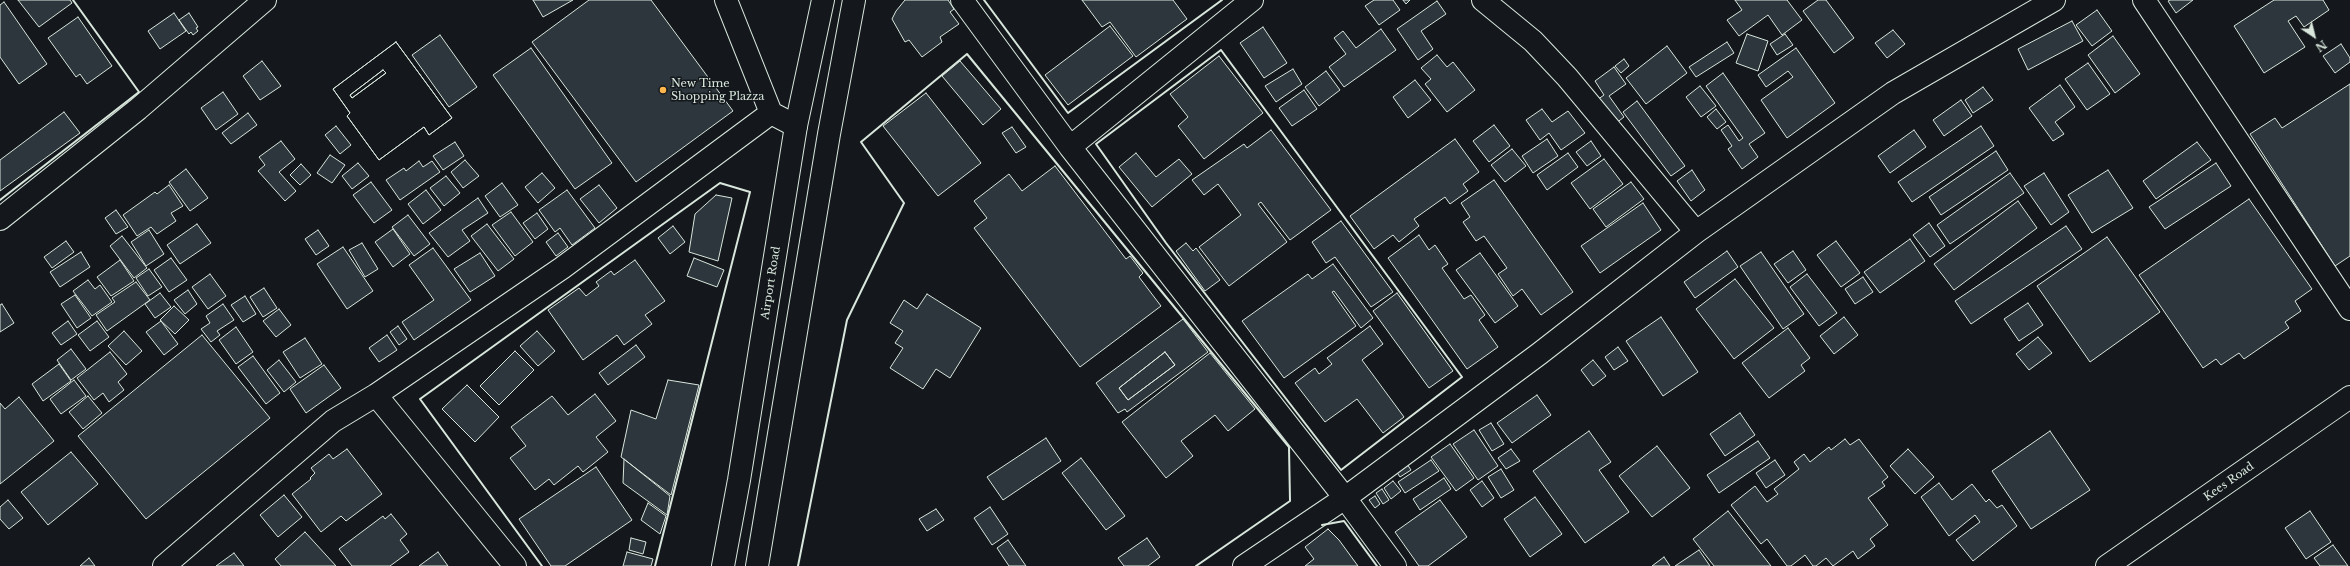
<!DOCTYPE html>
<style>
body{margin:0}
#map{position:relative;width:2350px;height:566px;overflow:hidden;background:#14181c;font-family:"Libre Baskerville",serif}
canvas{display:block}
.north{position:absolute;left:2294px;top:16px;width:40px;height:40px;-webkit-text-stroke:3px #14181c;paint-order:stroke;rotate:145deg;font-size:11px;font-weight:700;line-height:16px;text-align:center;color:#d8e6dc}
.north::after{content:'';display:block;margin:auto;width:14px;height:18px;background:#d8e6dc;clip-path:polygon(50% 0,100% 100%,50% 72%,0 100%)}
</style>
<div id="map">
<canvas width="2350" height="566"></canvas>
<div class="north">N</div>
</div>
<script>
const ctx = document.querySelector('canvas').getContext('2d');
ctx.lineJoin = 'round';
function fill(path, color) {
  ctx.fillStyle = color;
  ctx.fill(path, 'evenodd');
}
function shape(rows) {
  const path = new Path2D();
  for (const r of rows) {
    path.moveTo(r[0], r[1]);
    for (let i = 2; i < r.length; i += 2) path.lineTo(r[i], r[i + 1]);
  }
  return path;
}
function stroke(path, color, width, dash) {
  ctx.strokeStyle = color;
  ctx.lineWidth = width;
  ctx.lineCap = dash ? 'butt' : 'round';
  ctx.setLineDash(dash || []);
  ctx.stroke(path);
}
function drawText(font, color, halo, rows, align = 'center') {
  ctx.font = font + ' "Libre Baskerville",serif';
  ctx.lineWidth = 3;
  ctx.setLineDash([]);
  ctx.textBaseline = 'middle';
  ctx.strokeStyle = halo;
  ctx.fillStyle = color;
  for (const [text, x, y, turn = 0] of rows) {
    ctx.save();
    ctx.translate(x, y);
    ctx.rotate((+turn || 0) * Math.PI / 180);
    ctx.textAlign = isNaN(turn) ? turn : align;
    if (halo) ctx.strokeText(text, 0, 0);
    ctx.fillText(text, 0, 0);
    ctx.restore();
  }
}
const building = shape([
 [18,0,70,0,72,3,39,27,18,0],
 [533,0,573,0,543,17,533,0],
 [589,0,651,0,733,111,636,182,532,42,589,0],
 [905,0,948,0,954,9,950,12,959,24,940,37,942,42,922,57,909,40,905,42,892,19,896,11,905,0],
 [1082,0,1173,0,1187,19,1136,57,1110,22,1102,27,1082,0],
 [1374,0,1393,0,1400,10,1379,25,1365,6,1374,0],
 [1403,0,1410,0,1406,4,1403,0],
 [1735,0,1787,0,1802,20,1782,35,1768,15,1739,36,1727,20,1742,10,1735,0],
 [1818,0,1826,0,1854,38,1834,53,1803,11,1818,0],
 [2170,0,2193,0,2176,13,2168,1,2170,0],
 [2274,0,2323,0,2329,10,2304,27,2296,16,2288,21,2305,47,2264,73,2234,26,2274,0],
 [1437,1,1446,14,1421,31,1433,49,1418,60,1397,29,1437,1],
 [4,2,47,64,19,84,0,57,0,5,4,2],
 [2097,10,2112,31,2092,46,2076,25,2097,10],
 [174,13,186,31,160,49,148,31,174,13],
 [189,13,198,27,196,28,198,31,193,35,191,32,189,34,179,20,189,13],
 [78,17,112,66,87,84,80,74,76,77,48,38,78,17],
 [2072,21,2083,41,2028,70,2018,49,2072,21],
 [1110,26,1133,56,1068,105,1045,75,1110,26],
 [1263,27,1287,63,1264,78,1240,43,1263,27],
 [1381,29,1396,50,1344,87,1329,67,1346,54,1334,38,1343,31,1356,48,1381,29],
 [1893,30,1905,44,1887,58,1875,43,1893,30],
 [1747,34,1768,41,1758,71,1736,63,1747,34],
 [1785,34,1793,45,1777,55,1770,44,1785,34],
 [440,35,477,87,449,107,412,55,440,35],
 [2113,36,2140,74,2115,93,2088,55,2113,36],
 [396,42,452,118,429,135,424,127,379,160,347,116,350,113,333,89,396,42],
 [383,70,386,73,352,98,350,95,383,70],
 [396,42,452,118,429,135,424,127,379,160,347,116,350,113,333,89,396,42],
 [1727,42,1734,53,1696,77,1689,67,1727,42],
 [2341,44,2350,58,2350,62,2335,73,2323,56,2341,44],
 [1667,46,1687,73,1646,104,1626,78,1667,46],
 [531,48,612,163,575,189,493,75,531,48],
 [1796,48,1835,103,1787,138,1761,100,1793,77,1788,71,1766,87,1758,75,1796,48],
 [1437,55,1447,67,1453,62,1475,90,1447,112,1425,84,1431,79,1421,68,1437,55],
 [1219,56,1263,113,1204,159,1178,126,1188,117,1170,94,1219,56],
 [1624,59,1629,66,1621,73,1615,66,1624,59],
 [262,61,281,86,260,100,243,76,262,61],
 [960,61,1001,109,983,125,942,76,960,61],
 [2088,63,2110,94,2087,110,2065,79,2088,63],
 [1614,67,1626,84,1609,96,1624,117,1615,124,1597,100,1604,95,1595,81,1614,67],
 [1293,69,1302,84,1276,102,1265,86,1293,69],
 [383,70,386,73,352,98,350,95,383,70],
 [1326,71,1340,90,1319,106,1305,87,1326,71],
 [1723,73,1765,133,1749,144,1758,157,1742,169,1728,149,1732,146,1721,130,1728,125,1739,141,1743,138,1706,86,1723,73],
 [1415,80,1431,100,1408,118,1393,97,1415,80],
 [2350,84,2350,256,2335,266,2250,134,2275,118,2282,128,2350,84],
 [2060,85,2075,107,2055,122,2064,134,2053,141,2029,108,2060,85],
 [1700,86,1716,106,1701,117,1686,97,1700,86],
 [1983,87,1993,100,1973,113,1965,100,1983,87],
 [1304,90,1317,109,1292,126,1279,108,1304,90],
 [223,92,238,114,216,130,201,108,223,92],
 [926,93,981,163,938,196,883,126,926,93],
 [1961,100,1972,116,1944,136,1933,120,1961,100],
 [1637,101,1685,166,1671,176,1623,112,1637,101],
 [1542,109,1552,122,1568,111,1585,133,1561,150,1549,133,1540,140,1526,120,1542,109],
 [1716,109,1726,122,1717,129,1707,117,1716,109],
 [64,112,80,133,0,191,0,160,64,112],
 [248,113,257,125,231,144,222,133,248,113],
 [1494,125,1510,146,1489,162,1473,141,1494,125],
 [336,126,351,145,340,154,325,135,336,126],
 [1981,126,1994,146,1912,202,1898,182,1981,126],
 [1012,127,1026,147,1016,153,1002,133,1012,127],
 [1271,130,1331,210,1290,240,1261,202,1258,204,1287,242,1229,286,1199,247,1241,215,1218,184,1204,195,1192,180,1244,144,1247,148,1271,130],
 [1914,130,1926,147,1890,173,1878,156,1914,130],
 [1455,139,1479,172,1463,184,1468,191,1450,204,1445,197,1414,219,1419,226,1399,242,1393,235,1374,249,1350,216,1455,139],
 [1547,139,1558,156,1533,173,1522,156,1547,139],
 [281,141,295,159,279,172,296,191,285,201,258,171,265,165,259,157,281,141],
 [1591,141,1601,156,1587,166,1576,152,1591,141],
 [455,142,464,156,443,170,433,156,455,142],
 [2197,142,2211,160,2156,199,2143,181,2197,142],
 [1512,149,1526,166,1505,182,1491,165,1512,149],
 [1996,151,2008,170,1941,215,1929,197,1996,151],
 [1136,153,1156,177,1179,159,1192,174,1152,207,1119,167,1136,153],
 [1568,153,1578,167,1547,190,1537,175,1568,153],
 [330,155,345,165,332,183,317,173,330,155],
 [1604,159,1623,184,1590,209,1571,183,1604,159],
 [465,160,479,176,463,188,451,172,465,160],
 [419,161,423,167,432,161,440,172,400,200,386,180,404,168,406,171,419,161],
 [358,163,369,176,352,189,342,176,358,163],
 [2216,163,2231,186,2165,229,2149,207,2216,163],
 [301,164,311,175,300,185,290,175,301,164],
 [1055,166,1126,259,1130,256,1143,273,1139,277,1161,306,1080,367,974,228,987,218,974,201,1009,174,1022,191,1055,166],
 [186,169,208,198,190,211,169,182,186,169],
 [1692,170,1705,190,1691,201,1677,181,1692,170],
 [2108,170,2133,208,2092,233,2068,195,2108,170],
 [542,173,555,188,538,203,525,187,542,173],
 [2010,173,2024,193,1950,244,1937,225,2010,173],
 [2044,173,2069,212,2051,225,2024,186,2044,173],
 [446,176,460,193,444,206,430,188,446,176],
 [1494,180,1573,292,1541,315,1522,289,1513,296,1498,274,1507,268,1484,236,1476,241,1463,222,1470,217,1461,203,1494,180],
 [371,182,392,210,374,223,353,195,371,182],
 [1631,182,1644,199,1606,227,1593,209,1631,182],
 [502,183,518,205,500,217,485,196,502,183],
 [169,185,183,206,171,213,176,221,157,234,151,227,137,236,123,215,155,192,157,194,169,185],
 [599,185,617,208,599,223,580,199,599,185],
 [426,190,441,210,423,224,408,204,426,190],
 [567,190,595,228,572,245,560,228,555,232,539,210,567,190],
 [716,195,732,198,718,261,689,252,695,214,716,195],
 [478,198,488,213,462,230,470,241,448,257,429,233,478,198],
 [2249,199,2312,289,2295,301,2301,311,2285,322,2289,328,2244,359,2239,353,2221,365,2216,359,2203,368,2139,275,2249,199],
 [2018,201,2037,228,1954,290,1934,264,2018,201],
 [1643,203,1661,230,1600,273,1581,246,1643,203],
 [116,210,128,227,116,234,105,218,116,210],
 [511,212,533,242,515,256,492,225,511,212],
 [537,213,548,229,535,239,523,223,537,213],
 [408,215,430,244,414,256,392,227,408,215],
 [1341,221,1393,292,1371,307,1335,257,1326,263,1312,242,1341,221],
 [1929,223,1945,246,1930,257,1913,235,1929,223],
 [197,224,211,243,180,264,167,245,197,224],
 [487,224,514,259,498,271,471,236,487,224],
 [673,226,685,242,670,254,658,238,673,226],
 [2066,226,2082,249,1971,324,1955,301,2066,226],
 [393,229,410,254,393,267,375,242,393,229],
 [149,230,164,254,146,266,131,242,149,230],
 [318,230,329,246,316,255,305,239,318,230],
 [558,233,568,247,556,256,546,242,558,233],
 [1419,235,1429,250,1435,245,1448,264,1442,268,1464,299,1471,295,1485,315,1479,320,1498,347,1467,369,1388,258,1419,235],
 [122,236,147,268,134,278,110,246,122,236],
 [2107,237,2160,312,2090,362,2037,286,2107,237],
 [1910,239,1925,261,1880,293,1864,272,1910,239],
 [66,241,74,252,52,268,44,257,66,241],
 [1836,241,1860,273,1841,287,1817,255,1836,241],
 [362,243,378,269,365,277,349,250,362,243],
 [1186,243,1193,251,1196,248,1220,280,1205,291,1176,251,1186,243],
 [343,247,373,291,347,309,317,264,343,247],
 [433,248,471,300,414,340,402,322,434,300,409,265,433,248],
 [1727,251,1738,267,1695,298,1684,282,1727,251],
 [1793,251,1806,270,1788,283,1774,264,1793,251],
 [81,252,90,267,60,287,50,272,81,252],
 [1761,252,1804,314,1783,329,1740,266,1761,252],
 [480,253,495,276,470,292,454,269,480,253],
 [1480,253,1518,306,1495,323,1456,270,1480,253],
 [171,258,187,280,169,292,154,270,171,258],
 [694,258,724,270,717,287,687,276,694,258],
 [120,260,134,281,111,296,97,277,120,260],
 [635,260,665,301,645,315,652,324,624,345,617,335,583,360,548,310,579,288,586,296,599,286,596,282,611,271,614,275,635,260],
 [1333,264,1373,318,1361,328,1334,291,1332,292,1356,326,1284,378,1242,321,1308,274,1312,279,1333,264],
 [149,269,162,287,148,296,136,278,149,269],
 [210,274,226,296,208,309,192,287,210,274],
 [1807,274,1837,313,1819,326,1790,287,1807,274],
 [1863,277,1873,292,1855,304,1845,289,1863,277],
 [1735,279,1774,328,1734,359,1696,309,1735,279],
 [88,280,95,289,100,285,112,302,92,316,73,291,88,280],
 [136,282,150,300,107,331,96,315,115,302,112,298,136,282],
 [264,288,277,308,263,317,250,297,264,288],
 [188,290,197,304,185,314,174,300,188,290],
 [160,293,171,307,155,318,145,304,160,293],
 [1397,293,1453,371,1429,388,1373,311,1397,293],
 [927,294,981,328,950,378,936,369,923,389,890,368,903,348,895,343,903,331,890,323,904,300,917,309,927,294],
 [75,295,91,318,77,328,61,304,75,295],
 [245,296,256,314,243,322,231,305,245,296],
 [2028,303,2043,325,2019,341,2004,319,2028,303],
 [2,304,14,323,0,332,0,305,2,304],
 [223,304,234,320,217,331,220,335,211,342,201,329,210,323,206,316,223,304],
 [174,306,189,320,175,334,160,320,174,306],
 [279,309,291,325,276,337,263,321,279,309],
 [1661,317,1698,372,1663,396,1626,341,1661,317],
 [1844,317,1858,335,1834,354,1820,336,1844,317],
 [1183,319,1208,352,1127,412,1125,409,1118,413,1096,383,1183,319],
 [1165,352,1175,365,1128,400,1119,388,1165,352],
 [68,321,77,334,61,345,52,333,68,321],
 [97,321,109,337,90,351,78,335,97,321],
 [161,321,178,344,164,355,146,332,161,321],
 [398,326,407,339,399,345,390,332,398,326],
 [1370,326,1383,344,1362,360,1404,417,1383,433,1357,399,1325,422,1295,383,1315,368,1319,374,1332,364,1327,358,1370,326],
 [236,327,253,352,236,364,219,340,236,327],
 [1788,328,1810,358,1801,365,1805,371,1769,398,1742,363,1788,328],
 [124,331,142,351,126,365,108,346,124,331],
 [537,331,555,351,538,366,520,346,537,331],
 [202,335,270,418,146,519,78,436,202,335],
 [387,335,397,350,379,362,369,348,387,335],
 [2038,337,2052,353,2029,370,2016,354,2038,337],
 [305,338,322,364,300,378,283,352,305,338],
 [636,345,645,357,608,385,599,373,636,345],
 [1618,347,1628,361,1614,370,1605,357,1618,347],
 [71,349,86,369,71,380,57,360,71,349],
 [515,351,534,370,499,405,480,386,515,351],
 [110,352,127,374,118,382,124,390,109,402,103,393,94,400,77,378,110,352],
 [1165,352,1175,365,1128,400,1119,388,1165,352],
 [1210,353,1255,409,1228,431,1215,415,1181,441,1193,456,1166,478,1122,422,1210,353],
 [253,356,280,393,266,404,238,367,253,356],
 [279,360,296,382,284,392,267,370,279,360],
 [1593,360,1606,376,1593,386,1581,370,1593,360],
 [59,364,71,381,43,401,32,384,59,364],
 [324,365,341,388,306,413,290,389,324,365],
 [74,380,86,396,61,414,50,399,74,380],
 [668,380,699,385,671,495,621,457,631,410,656,419,668,380],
 [467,385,499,417,475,442,442,409,467,385],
 [595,394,616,421,596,437,608,452,583,472,578,466,554,485,549,479,535,490,510,458,526,446,511,427,552,396,568,415,595,394],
 [1537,395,1551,415,1512,443,1497,423,1537,395],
 [88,396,102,413,83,429,69,412,88,396],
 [19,397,54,441,0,484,0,403,5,409,19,397],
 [1740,413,1755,435,1725,456,1710,434,1740,413],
 [1491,423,1504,444,1492,451,1479,430,1491,423],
 [1474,430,1498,466,1478,480,1453,444,1474,430],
 [1589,431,1611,462,1599,470,1629,512,1585,543,1533,471,1589,431],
 [2050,431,2090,490,2031,529,1992,471,2050,431],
 [1046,438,1061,461,1003,500,987,477,1046,438],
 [1845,439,1850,445,1859,439,1888,477,1882,482,1885,486,1868,498,1888,525,1870,539,1875,546,1858,559,1853,551,1833,566,1826,558,1816,566,1813,566,1805,555,1791,566,1787,566,1767,539,1761,544,1731,505,1755,486,1767,502,1778,494,1774,489,1799,469,1794,462,1804,454,1810,462,1829,447,1831,450,1845,439],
 [1758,441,1770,458,1719,493,1707,475,1758,441],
 [1450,444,1474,478,1456,491,1431,457,1450,444],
 [1657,446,1690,488,1652,517,1619,476,1657,446],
 [347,449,382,494,346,521,341,516,321,532,292,494,311,479,310,478,315,473,311,468,329,454,333,459,347,449],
 [1511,449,1520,461,1506,469,1498,458,1511,449],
 [1908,449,1934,477,1915,494,1890,466,1908,449],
 [71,452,98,484,48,525,21,492,71,452],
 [1081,458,1125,516,1106,530,1062,473,1081,458],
 [1403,458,1411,470,1400,477,1392,465,1403,458],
 [624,459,670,496,667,515,623,483,624,459],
 [1431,460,1439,471,1405,493,1398,482,1431,460],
 [1775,460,1785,475,1766,488,1756,473,1775,460],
 [596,467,632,520,565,566,551,566,519,519,596,467],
 [1501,469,1514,490,1501,498,1488,477,1501,469],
 [1444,478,1451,489,1420,510,1413,499,1444,478],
 [1393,481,1401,491,1391,499,1384,488,1393,481],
 [1482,481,1494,498,1482,507,1470,490,1482,481],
 [1939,483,1952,500,1972,484,1986,502,1989,499,1997,508,2002,505,2017,526,1973,561,1956,540,1980,522,1975,515,1949,536,1921,497,1939,483],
 [1382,489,1389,500,1383,504,1376,493,1382,489],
 [284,495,302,517,278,537,260,515,284,495],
 [1375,496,1380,504,1375,508,1369,500,1375,496],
 [1535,497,1562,534,1530,557,1504,519,1535,497],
 [8,500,23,518,9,529,0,519,0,507,8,500],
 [1440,500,1467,537,1428,566,1419,566,1395,532,1440,500],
 [648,503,666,516,660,534,641,520,648,503],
 [990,507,1008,534,992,545,974,518,990,507],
 [936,509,944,520,927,531,919,519,936,509],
 [1728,511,1771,566,1714,566,1693,539,1728,511],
 [2310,511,2331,542,2306,559,2285,528,2310,511],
 [391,514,407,534,400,540,409,552,390,566,352,566,339,549,383,516,385,519,391,514],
 [1328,529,1339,540,1358,566,1305,566,1314,559,1305,547,1328,529],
 [305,532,336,566,281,566,275,559,305,532],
 [631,538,646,542,643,554,629,550,631,538],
 [1147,538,1160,557,1148,566,1124,566,1118,558,1147,538],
 [1008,540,1026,566,1009,566,997,548,1008,540],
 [2333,545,2348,566,2320,566,2314,558,2333,545],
 [1699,550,1710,566,1675,566,1699,550],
 [438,552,448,566,419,566,438,552],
 [627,552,653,559,651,566,623,566,627,552],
 [234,553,244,566,216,566,234,553],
 [1664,557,1670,566,1652,566,1664,557],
 [89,558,95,566,80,566,89,558]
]);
const minor = shape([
 [726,0,771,113,796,126],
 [962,0,1070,147,1345,498,1395,566],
 [1483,0,1533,41,1567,77,1696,232],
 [2144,0,2350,309],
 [1070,147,1252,0],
 [0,219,138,109,265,0],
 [376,395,515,566],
 [164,566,333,421,376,395,562,268,771,113],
 [1244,566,1345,498,1539,354,1696,232,1893,93,2054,0],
 [2107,566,2350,397]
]);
const major = shape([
 [723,566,739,480,796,126,823,0],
 [757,566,829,134,854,0]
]);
const wall = shape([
 [984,0,1068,113,1222,0],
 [1221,50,1462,377,1341,470,1166,243,1096,144,1221,50],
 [0,200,139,92,73,0],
 [1322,525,1344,521,1377,566],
 [542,566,420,399,720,183,750,192,655,566],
 [798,566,847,320,904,203,861,142,967,54,1289,447,1290,501,1196,566]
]);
const markers = [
 [663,90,4,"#ffb74d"]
];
const poiNames = [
 ["New Time",671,84],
 ["Shopping Plazza",671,97]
];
const streetNames = [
 ["Airport Road",771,283,-81],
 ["Kees Road",2229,482,-35]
];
fill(building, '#2c363c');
stroke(building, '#d8e6dc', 1);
stroke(minor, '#d8e6dc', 24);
stroke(major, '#d8e6dc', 24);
stroke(minor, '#14181c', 22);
stroke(major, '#14181c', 22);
stroke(wall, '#d8e6dc', 2);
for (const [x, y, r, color] of markers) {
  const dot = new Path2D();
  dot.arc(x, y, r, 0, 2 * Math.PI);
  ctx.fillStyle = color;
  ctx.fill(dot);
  stroke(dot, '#14181c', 1.5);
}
drawText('11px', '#d8e6dc', '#14181c', poiNames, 'left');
drawText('11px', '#d8e6dc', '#14181c', streetNames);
</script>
